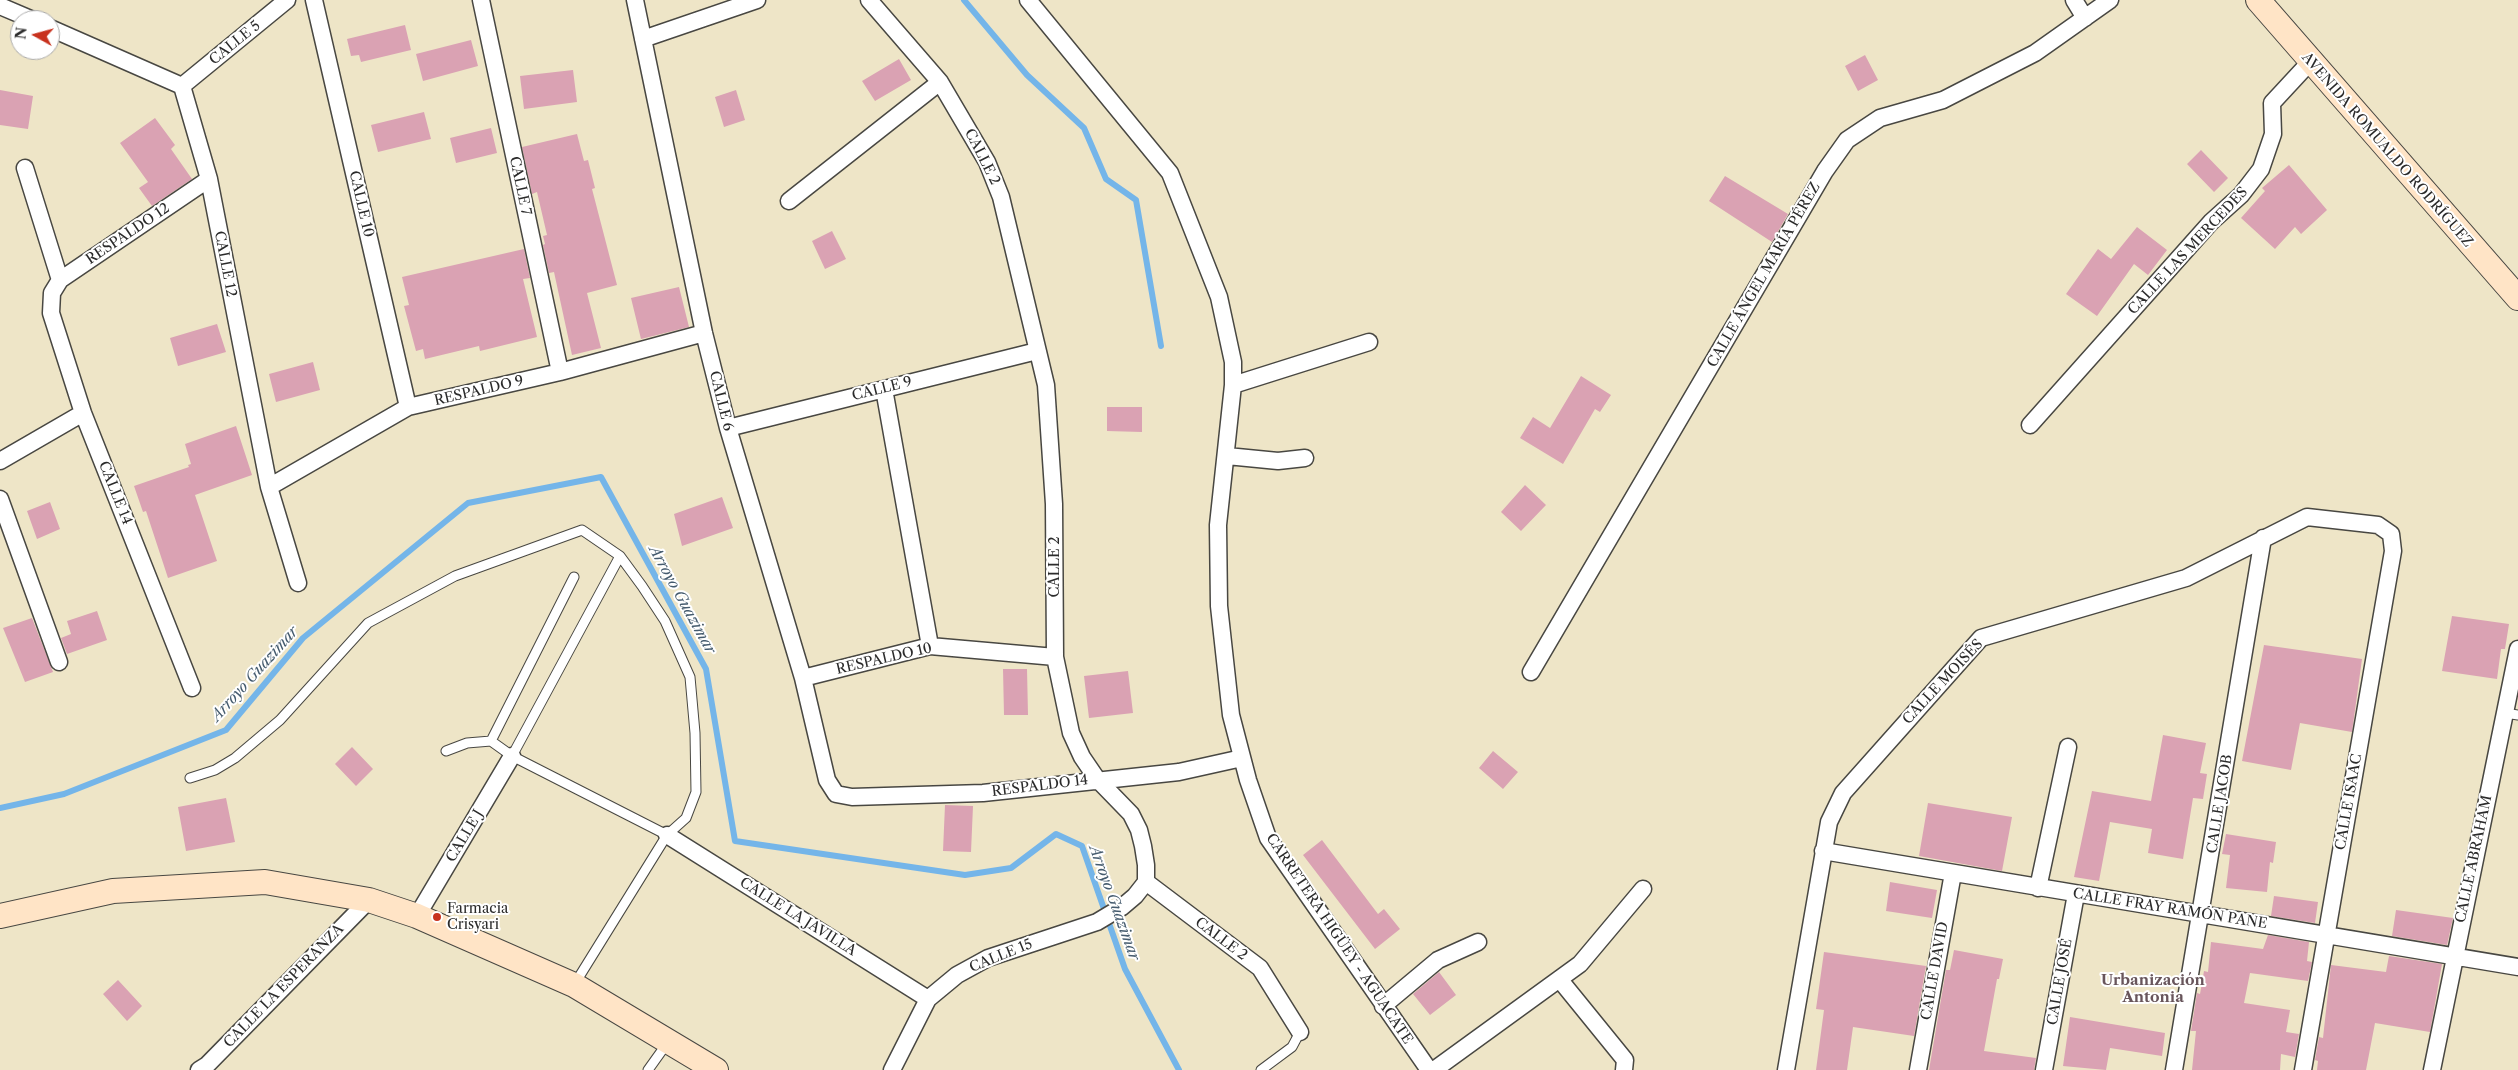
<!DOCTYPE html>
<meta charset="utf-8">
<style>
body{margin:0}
#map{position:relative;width:2518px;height:1070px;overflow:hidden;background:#eee5c7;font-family:"Libre Caslon Text",serif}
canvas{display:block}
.north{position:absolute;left:10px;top:10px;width:50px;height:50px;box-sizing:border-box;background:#fff;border:1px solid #aaa;border-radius:50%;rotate:277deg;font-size:14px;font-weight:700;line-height:20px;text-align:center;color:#2b2b2b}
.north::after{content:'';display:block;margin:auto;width:18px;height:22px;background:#c8321e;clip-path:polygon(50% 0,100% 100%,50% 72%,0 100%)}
</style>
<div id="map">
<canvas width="2518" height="1070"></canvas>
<div class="north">N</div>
</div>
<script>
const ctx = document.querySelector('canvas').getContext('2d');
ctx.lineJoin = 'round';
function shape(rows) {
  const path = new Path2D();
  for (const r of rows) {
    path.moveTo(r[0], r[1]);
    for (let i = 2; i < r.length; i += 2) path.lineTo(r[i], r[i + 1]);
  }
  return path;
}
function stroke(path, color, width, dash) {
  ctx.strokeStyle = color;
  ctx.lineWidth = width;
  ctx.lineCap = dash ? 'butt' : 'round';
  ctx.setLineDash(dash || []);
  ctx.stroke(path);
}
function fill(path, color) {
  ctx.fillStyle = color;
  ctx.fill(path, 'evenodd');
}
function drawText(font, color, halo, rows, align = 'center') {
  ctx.font = font + ' "Libre Caslon Text",serif';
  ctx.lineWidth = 4;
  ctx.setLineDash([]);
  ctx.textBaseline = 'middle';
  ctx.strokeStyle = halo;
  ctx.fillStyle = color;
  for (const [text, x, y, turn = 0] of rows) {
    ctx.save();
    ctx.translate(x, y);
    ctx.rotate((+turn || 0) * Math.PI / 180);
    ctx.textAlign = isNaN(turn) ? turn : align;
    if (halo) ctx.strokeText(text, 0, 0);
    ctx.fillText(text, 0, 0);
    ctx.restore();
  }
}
const stream = shape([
 [964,0,1027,75,1084,128,1106,179,1136,200,1161,346],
 [0,808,64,794,226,730,303,638,468,503,601,477,706,669,735,841,965,875,1011,868,1056,834,1082,846,1125,969,1179,1070]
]);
const building = shape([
 [405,25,411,50,361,62,359,55,351,56,347,39],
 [471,40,478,66,423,81,416,54],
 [1865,55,1878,80,1858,91,1845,66],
 [899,59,911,80,875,101,862,81],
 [573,70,577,102,524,109,520,76],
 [0,90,33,96,28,129,0,125],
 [736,90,745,120,724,127,715,97],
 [424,112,431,139,378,152,371,125],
 [155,118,175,145,171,149,192,179,152,206,139,188,148,182,120,143],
 [491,128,497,153,456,163,450,138],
 [577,134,584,161,588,160,595,188,592,189,617,285,587,293,601,348,572,355,554,272,549,273,543,245,545,244,543,236,547,235,537,192,532,194,522,147],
 [2201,150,2228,178,2214,192,2187,164],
 [2289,165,2327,210,2301,234,2295,227,2275,249,2241,218,2265,191,2262,188],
 [1725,176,1788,214,1772,242,1709,201],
 [2137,227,2167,250,2148,275,2134,264,2097,316,2066,294,2098,249,2111,259],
 [832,231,846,259,825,269,812,241],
 [524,249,530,278,523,279,537,337,480,351,479,346,425,359,423,349,416,351,404,306,409,305,402,277],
 [679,287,689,327,641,339,631,298],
 [217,324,226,352,178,366,170,338],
 [313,362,320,390,276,402,269,374],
 [1581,376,1611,395,1600,412,1595,409,1563,464,1520,438,1533,417,1550,428],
 [1107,407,1142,407,1142,432,1107,431],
 [236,426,252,475,195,495,217,561,168,578,146,511,143,512,134,486,189,467,188,465,191,464,185,444],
 [1525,485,1546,505,1521,531,1501,512],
 [722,497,733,528,682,546,674,514],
 [50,502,60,529,37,539,27,511],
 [97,611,107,640,67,654,61,638,71,634,67,621],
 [2452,616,2509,624,2505,649,2501,649,2497,679,2442,671],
 [32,618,53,672,25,682,3,628],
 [2264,645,2362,659,2352,732,2300,723,2291,770,2242,761],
 [1003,669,1027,669,1028,715,1004,715],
 [1128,671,1133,713,1089,718,1084,676],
 [2163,735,2206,743,2200,773,2207,774,2203,799,2193,798,2183,859,2148,853,2152,829,2110,822,2099,881,2074,877,2092,791,2151,801],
 [352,747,373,769,356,786,335,764],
 [1493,751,1518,772,1503,789,1479,768],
 [226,798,235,842,186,851,178,807],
 [1928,803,2012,817,2002,871,1919,856],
 [945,805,973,806,971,852,943,851],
 [2226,834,2276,842,2273,863,2270,862,2267,892,2226,888,2230,855,2222,854],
 [1322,840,1378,914,1384,909,1400,929,1375,949,1303,855],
 [1890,882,1937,890,1932,918,1886,911],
 [2274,896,2318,902,2315,923,2271,916],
 [2396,910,2453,918,2447,945,2392,936],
 [2268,935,2309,942,2307,961,2312,962,2308,981,2250,973,2244,1003,2290,1010,2286,1032,2299,1034,2295,1057,2281,1054,2280,1070,2192,1070,2196,1031,2191,1031,2197,993,2200,994,2204,971,2208,972,2211,942,2263,949],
 [1954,950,2003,959,1999,979,1997,979,1984,1051,2036,1058,2034,1070,1929,1070,1946,970,1950,970],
 [1824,952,1926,966,1914,1036,1853,1027,1847,1070,1816,1070,1824,1010,1816,1009],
 [2389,956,2442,964,2430,1032,2375,1023,2366,1070,2317,1070,2318,1061,2315,1060,2319,1037,2323,1038,2331,965,2386,972],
 [1439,972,1456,995,1430,1015,1413,994],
 [118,980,142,1006,127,1021,103,994],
 [2070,1017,2165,1033,2162,1056,2110,1048,2106,1070,2063,1066]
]);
const service = shape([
 [2505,713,2518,715],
 [491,741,512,756,667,835],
 [446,751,467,743,491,741,574,577],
 [512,756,620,556],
 [190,778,215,770,235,758,280,720,368,623,455,576,582,530,620,556,642,586,665,621,690,677,695,733,696,792,686,818,667,835,574,985],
 [648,1070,668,1042],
 [1261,1070,1292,1047,1300,1032]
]);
const minor = shape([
 [314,0,408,407],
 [481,0,560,372],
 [635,0,704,333,728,428,803,678,827,780,836,794,852,797,983,793,1179,772,1242,758],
 [869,0,940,82,987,162,1001,197,1046,385,1054,504,1055,657,1071,733,1082,757,1097,779,1131,814,1139,830,1143,846,1146,865,1146,882,1260,968,1300,1032],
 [1028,0,1170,173,1219,297,1233,362,1233,385,1218,525,1219,606,1231,715,1248,780,1268,838,1429,1070],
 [2074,0,2085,18],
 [0,6,33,20],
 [50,28,182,86],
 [643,39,757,0],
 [182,86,209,179,269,487,298,583],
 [182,86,287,0],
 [25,168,60,280],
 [789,201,940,82],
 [1233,385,1369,342],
 [884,389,930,646],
 [2030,425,2211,222,2241,195,2261,169,2273,134,2272,103,2310,62],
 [728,428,1037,351],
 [1227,456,1278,461,1305,458],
 [0,461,83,413],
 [269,487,408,407,560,372,704,333],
 [0,499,59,662],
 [1531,672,1825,171,1847,140,1880,118,1943,100,2035,53,2110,0],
 [803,678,930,646,1055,657],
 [192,688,83,413,51,313,52,293,60,280,209,179],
 [667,835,928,999],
 [1823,851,2518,967],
 [2038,888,2068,747],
 [417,916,512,756],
 [1560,980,1625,1060,1624,1070],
 [1383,1006,1438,960,1478,942],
 [199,1070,207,1065,369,900],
 [892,1070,928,999,957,975,988,958,1097,922,1122,907,1135,896,1146,882],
 [1434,1070,1580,964,1643,889],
 [1786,1070,1829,822,1843,793,1981,638,2186,578,2307,517,2378,525,2391,534,2393,551,2303,1070],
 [1918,1070,1953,873],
 [2044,1070,2076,894],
 [2174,1070,2263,538],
 [2432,1070,2518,649]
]);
const secondary = shape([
 [2258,0,2518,298],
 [0,916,113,891,265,882,369,900,417,916,574,985,716,1070]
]);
const markers = [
 [437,917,5,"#c8321e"]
];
const streetNames = [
 ["CALLE 5",235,43,-39],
 ["AVENIDA ROMUALDO RODRÍGUEZ",2387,150,49],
 ["CALLE 2",982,157,63],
 ["CALLE 7",520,186,78],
 ["CALLE 10",361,204,77],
 ["RESPALDO 12",128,234,-34],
 ["CALLE LAS MERCEDES",2188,251,-47],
 ["CALLE 12",225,264,79],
 ["CALLE ÁNGEL MARÍA PÉREZ",1764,275,-60],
 ["CALLE 9",882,389,-14],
 ["RESPALDO 9",479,391,-13],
 ["CALLE 6",721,401,76],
 ["CALLE 14",115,493,68],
 ["CALLE 2",1055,567,-90],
 ["RESPALDO 10",884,659,-13],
 ["CALLE MOISÉS",1943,682,-47],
 ["RESPALDO 14",1040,786,-7],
 ["CALLE ISAAC",2349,802,-80],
 ["CALLE JACOB",2220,804,-81],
 ["CALLE J",465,836,-59],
 ["CALLE ABRAHAM",2474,859,-78],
 ["CALLE FRAY RAMÓN PANE",2170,909,9],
 ["CALLE LA JAVILLA",798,917,32],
 ["CALLE 2",1221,939,37],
 ["CARRETERA HIGÜEY - AGUACATE",1339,939,56],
 ["CALLE 15",1001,956,-22],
 ["CALLE DAVID",1935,971,-80],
 ["CALLE JOSÉ",2060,982,-80],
 ["CALLE LA ESPERANZA",284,986,-46]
];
const poiNames = [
 ["Farmacia",447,909],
 ["Crisyari",447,925]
];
const waterNames = [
 ["Arroyo Guazimar",682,600,61],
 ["Arroyo Guazimar",255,674,-48],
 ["Arroyo Guazimar",1114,903,70]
];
const neighbourhoodNames = [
 ["Urbanización",2153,981],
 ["Antonia",2153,998]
];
stroke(stream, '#74b5e9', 6);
fill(building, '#daa2b3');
stroke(service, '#484742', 11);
stroke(minor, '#484742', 19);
stroke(secondary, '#484742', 26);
stroke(service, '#fff', 9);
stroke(minor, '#fff', 16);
stroke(secondary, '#ffe4c6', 24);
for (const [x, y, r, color] of markers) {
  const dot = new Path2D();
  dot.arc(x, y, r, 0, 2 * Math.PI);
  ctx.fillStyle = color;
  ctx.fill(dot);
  stroke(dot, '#fff', 2);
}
drawText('14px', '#2b2b2b', '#fff', streetNames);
drawText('14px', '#2b2b2b', '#fff', poiNames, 'left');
drawText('italic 15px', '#455b6e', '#fff', waterNames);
drawText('bold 15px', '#68555b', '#fff', neighbourhoodNames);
</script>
